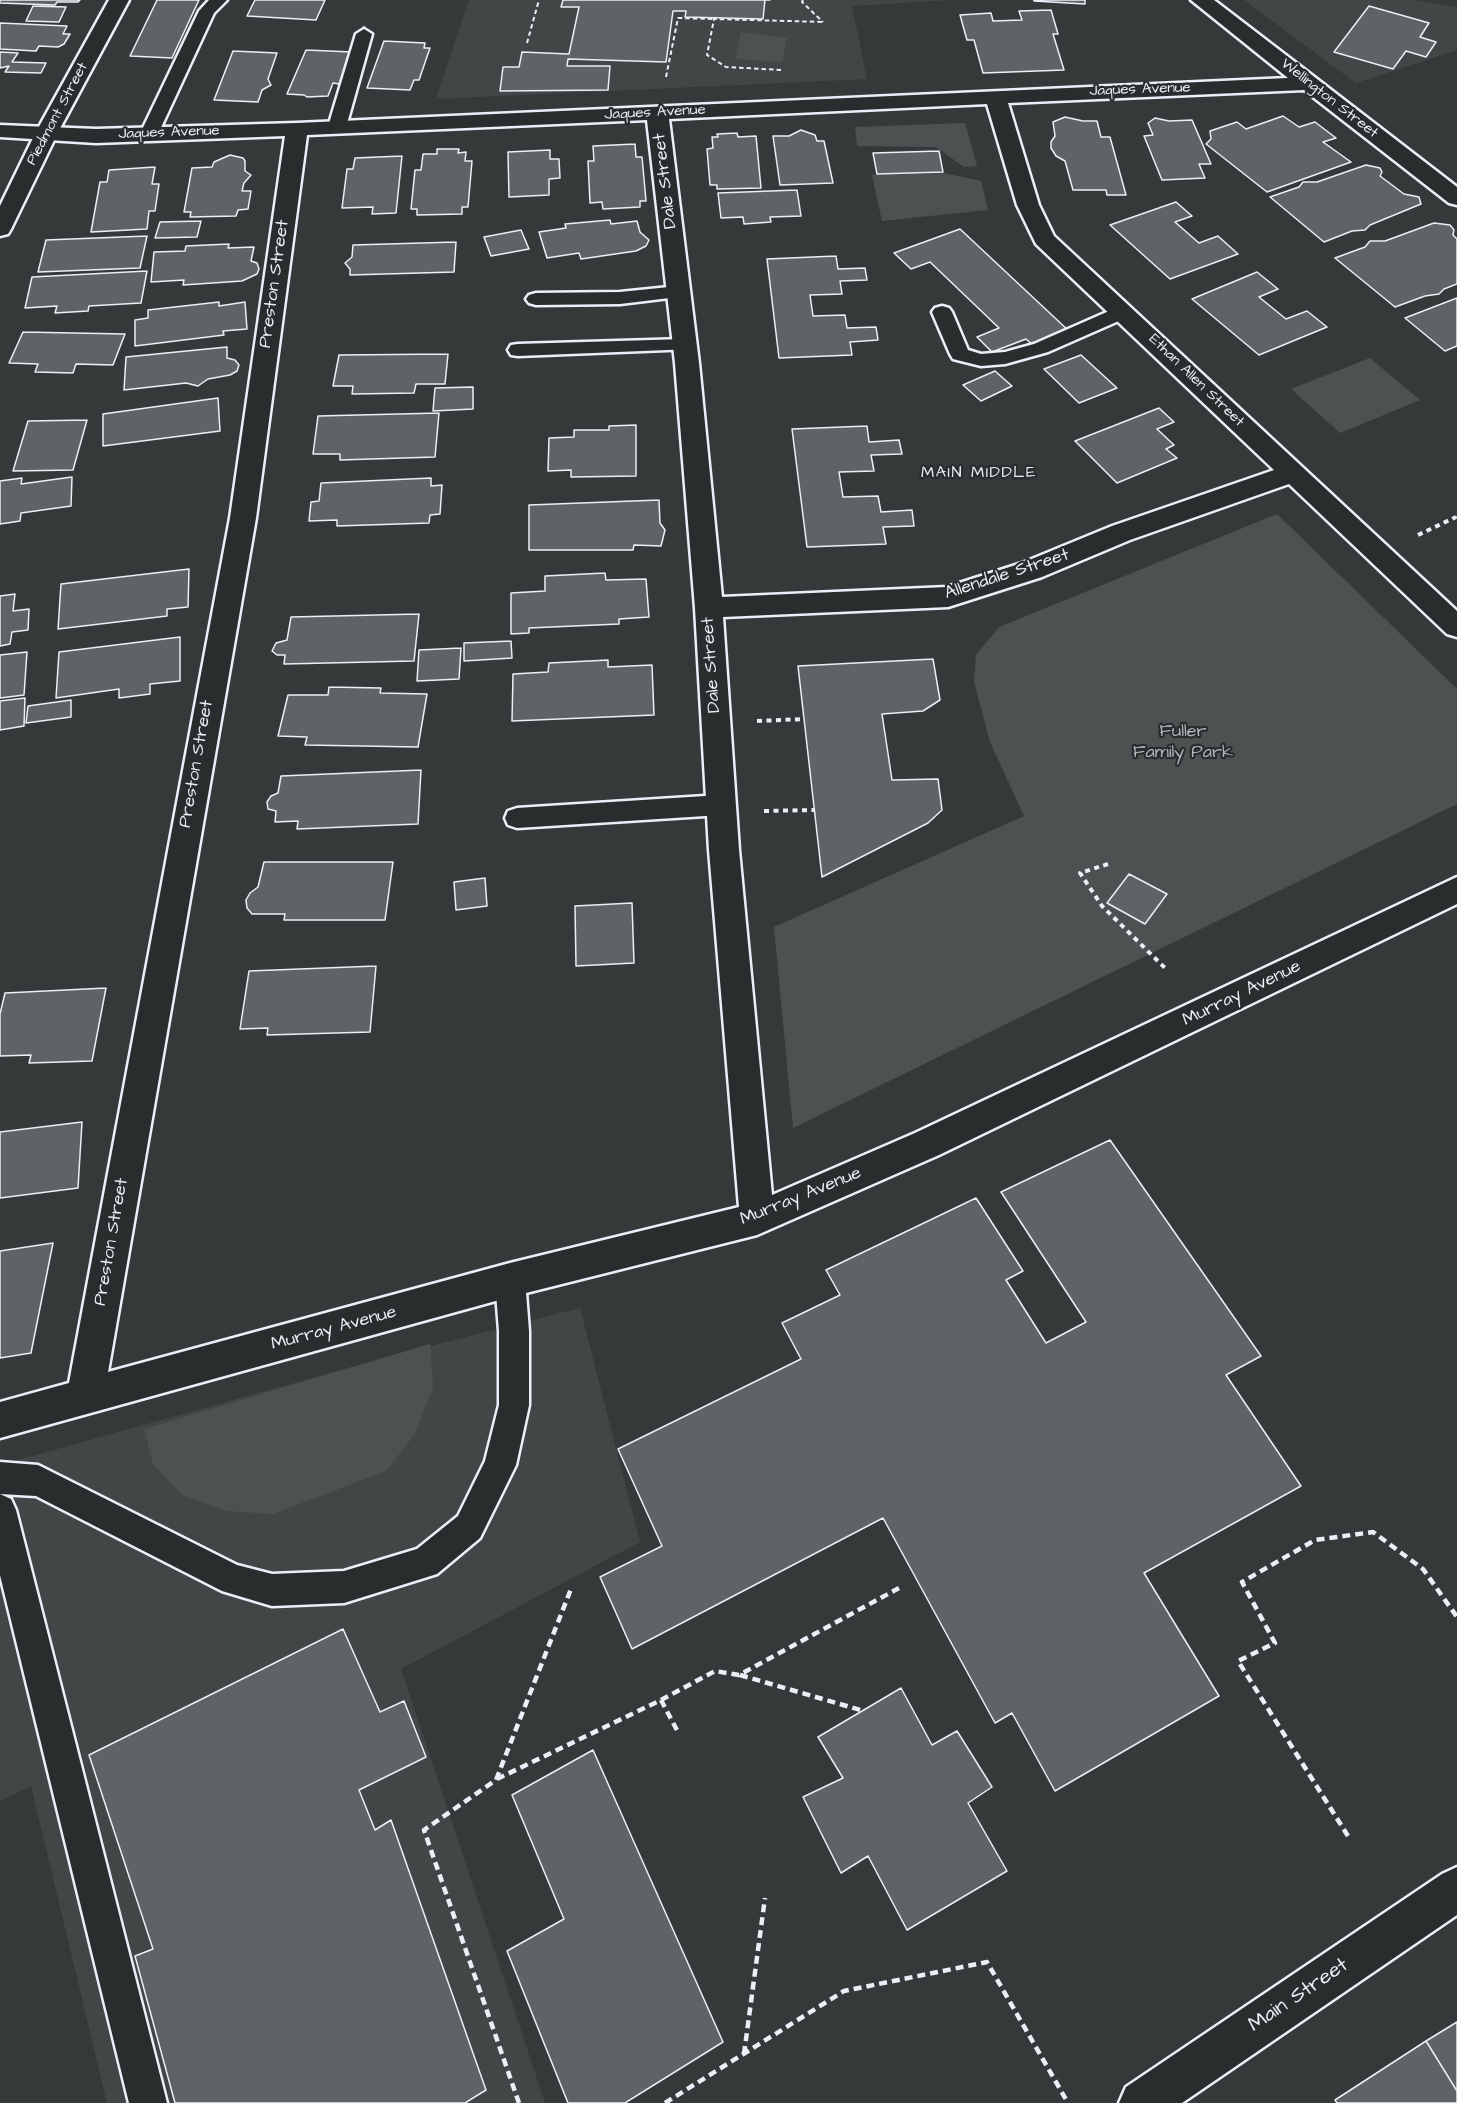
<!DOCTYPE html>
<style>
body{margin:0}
canvas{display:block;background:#35393a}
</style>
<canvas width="1457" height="2103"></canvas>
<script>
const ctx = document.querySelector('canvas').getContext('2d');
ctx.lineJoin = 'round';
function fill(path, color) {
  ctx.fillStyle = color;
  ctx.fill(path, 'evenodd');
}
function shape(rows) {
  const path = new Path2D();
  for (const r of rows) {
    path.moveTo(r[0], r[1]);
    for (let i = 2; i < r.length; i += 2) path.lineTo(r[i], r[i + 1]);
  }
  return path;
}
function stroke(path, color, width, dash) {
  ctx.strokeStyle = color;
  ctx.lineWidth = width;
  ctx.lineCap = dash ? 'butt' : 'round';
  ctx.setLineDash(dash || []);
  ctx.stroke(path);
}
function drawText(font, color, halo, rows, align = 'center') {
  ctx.font = font + ' "Architects Daughter",sans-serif';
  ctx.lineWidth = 4.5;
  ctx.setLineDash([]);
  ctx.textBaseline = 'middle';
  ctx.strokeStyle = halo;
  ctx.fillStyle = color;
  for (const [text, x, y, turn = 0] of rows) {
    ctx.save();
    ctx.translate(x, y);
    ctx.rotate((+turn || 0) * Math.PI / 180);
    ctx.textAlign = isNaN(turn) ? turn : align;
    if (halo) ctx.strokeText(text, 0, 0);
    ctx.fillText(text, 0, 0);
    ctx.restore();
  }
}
const built = shape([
 [469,0,950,0,852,6,867,79,436,99],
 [1244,0,1414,0,1457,7,1457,50,1356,83],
 [580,1308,640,1542,401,1669,545,2103,107,2103,31,1786,0,1801,0,1465,380,1359]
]);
const green = shape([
 [741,32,787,38,782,62,735,59],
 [965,123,977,166,964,167,936,147,857,146,855,127],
 [944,173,981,181,988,210,882,221,872,175],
 [1370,358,1420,400,1340,433,1291,389],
 [1277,514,1457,689,1457,804,793,1128,774,927,1024,816,990,742,974,682,976,655,999,627],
 [430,1344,433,1387,415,1434,386,1471,273,1514,226,1511,182,1495,153,1464,144,1429]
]);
const building = shape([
 [0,0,80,0,78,2,57,2,55,5,0,3,0,0],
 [157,0,199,0,172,58,130,56,157,0],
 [255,0,325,0,316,20,247,16,255,0],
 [563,0,770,0,765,0,763,19,685,17,686,11,673,11,666,62,568,59,567,66,610,66,608,90,500,91,503,67,519,67,522,52,569,54,579,7,561,7,563,0],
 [1034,0,1085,0,1085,4,1034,1,1034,0],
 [33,6,66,7,59,22,26,21,33,6],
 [1369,6,1429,23,1420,37,1436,42,1426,57,1406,51,1393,69,1334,52,1369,6],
 [1051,10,1058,34,1053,34,1064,70,983,73,974,40,967,40,960,15,991,13,993,21,1022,20,1019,11,1051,10],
 [0,23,67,26,63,34,70,34,64,44,58,47,39,46,36,51,0,49,0,23],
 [384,41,425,43,424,48,430,48,419,80,414,80,410,90,367,88,384,41],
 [306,50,352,52,339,84,333,83,328,96,307,97,304,95,287,94,306,50],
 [233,51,277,53,268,79,271,85,262,90,258,102,214,100,233,51],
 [0,52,18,53,12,62,46,63,41,73,5,72,9,66,0,68,0,52],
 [1283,116,1299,127,1315,122,1336,138,1323,142,1351,162,1267,192,1206,144,1211,139,1210,131,1237,122,1246,129,1283,116],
 [1065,117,1083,121,1097,121,1101,137,1110,137,1126,195,1107,195,1106,190,1073,190,1065,161,1056,156,1051,148,1051,142,1055,136,1053,122,1065,117],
 [1155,118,1169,121,1192,120,1211,164,1199,164,1205,178,1162,180,1144,136,1153,135,1148,123,1155,118],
 [801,130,815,135,817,141,824,141,833,183,780,185,773,136,789,136,801,130],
 [737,133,738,137,756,136,761,188,717,189,717,185,710,185,707,149,713,148,712,137,718,137,717,134,737,133],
 [635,144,636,157,642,157,646,201,640,201,640,207,603,209,602,202,590,203,588,161,594,161,593,146,635,144],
 [437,149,459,149,458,153,466,152,465,161,472,161,468,207,462,207,462,214,417,215,417,209,411,209,415,170,421,170,423,154,437,154,437,149],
 [550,150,550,159,559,159,560,178,549,179,549,195,509,197,508,152,550,150],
 [939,151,943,172,877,174,873,153,939,151],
 [230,155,243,158,245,161,245,171,251,175,244,183,242,191,251,191,248,209,238,210,236,216,190,217,191,212,184,212,192,168,212,167,214,162,230,155],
 [402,156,396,213,372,214,373,207,342,208,347,169,353,169,355,158,402,156],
 [1366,165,1380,168,1382,172,1380,176,1404,194,1419,197,1421,204,1370,225,1365,230,1352,231,1324,242,1270,197,1299,187,1303,182,1317,182,1366,165],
 [155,167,152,184,159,184,155,211,149,211,147,229,91,232,100,182,107,182,109,170,155,167],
 [797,190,801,216,770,217,771,222,744,224,743,217,721,218,718,193,797,190],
 [1176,202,1192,216,1175,222,1199,243,1218,236,1238,254,1170,279,1110,225,1176,202],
 [610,220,611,224,637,221,640,232,649,240,646,246,636,251,581,259,579,253,547,258,539,232,566,228,565,224,610,220],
 [201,221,197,237,155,238,160,222,201,221],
 [1434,223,1450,225,1454,230,1453,235,1457,239,1457,284,1444,289,1439,294,1425,296,1395,307,1335,258,1365,247,1370,241,1385,241,1434,223],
 [960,229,1070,332,1034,346,1026,339,992,352,977,337,999,328,930,262,911,269,894,253,960,229],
 [521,230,529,249,491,256,484,237,521,230],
 [147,236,140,268,38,272,46,240,147,236],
 [456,242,454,272,350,275,350,269,345,263,352,257,353,245,456,242],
 [229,244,228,248,254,247,251,261,257,263,259,269,257,274,242,281,183,285,184,280,151,282,154,252,185,251,186,246,229,244],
 [836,256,838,269,865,268,867,280,840,281,842,294,810,295,813,316,845,315,847,328,876,327,878,340,850,342,852,355,779,358,767,259,836,256],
 [147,271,141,303,89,306,88,311,55,313,57,306,25,308,32,277,147,271],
 [1257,272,1278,289,1259,297,1286,319,1307,311,1327,327,1259,355,1192,299,1257,272],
 [1457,298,1457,346,1445,351,1405,318,1457,298],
 [219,302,219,306,245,302,247,329,223,331,224,335,135,346,135,320,148,318,148,310,219,302],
 [23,332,125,334,113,365,76,364,73,373,35,372,38,364,9,363,23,332],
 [227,347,227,358,235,360,239,365,237,371,230,375,208,379,198,386,186,383,124,390,126,357,227,347],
 [448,354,445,384,416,384,414,393,352,394,353,386,333,386,339,355,448,354],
 [1081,355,1117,388,1079,403,1044,369,1081,355],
 [995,371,1012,386,981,401,963,385,995,371],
 [473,387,473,409,433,411,435,388,473,387],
 [218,398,220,431,103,446,103,414,218,398],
 [1159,408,1174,422,1157,429,1174,445,1166,449,1177,458,1117,483,1075,441,1159,408],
 [439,413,435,457,340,460,340,454,313,454,318,416,439,413],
 [87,420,73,470,13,471,28,421,87,420],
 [636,425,636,476,571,477,571,470,548,471,549,438,574,437,574,430,609,430,609,426,636,425],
 [867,426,869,442,899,440,902,454,871,455,874,471,839,472,843,497,878,496,881,512,912,510,914,526,883,527,886,544,807,547,792,429,867,426],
 [72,477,71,506,21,513,20,521,0,524,0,481,22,478,21,484,72,477],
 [431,478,431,486,442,485,440,514,430,515,429,523,337,526,337,520,309,521,311,502,319,501,321,483,431,478],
 [659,500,660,523,665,530,661,546,634,545,633,550,529,550,529,505,659,500],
 [189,569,188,607,167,609,167,616,58,629,61,584,189,569],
 [605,573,606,580,646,579,649,617,619,619,619,624,529,628,529,633,511,634,511,593,545,591,545,576,605,573],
 [15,594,13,611,29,609,28,630,12,632,10,644,0,646,0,596,15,594],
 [419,614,414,661,284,664,285,655,277,655,272,651,276,643,287,640,291,617,419,614],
 [180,637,180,681,150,684,150,694,119,698,119,689,56,698,59,652,180,637],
 [511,641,512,658,464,661,464,643,511,641],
 [461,648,459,679,417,681,419,650,461,648],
 [27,652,24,695,0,698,0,655,27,652],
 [933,659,940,700,923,711,882,714,892,780,938,779,942,810,928,823,822,877,798,666,933,659],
 [608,660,608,667,652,665,654,715,512,721,513,674,548,672,549,663,608,660],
 [329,687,381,688,380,693,427,694,418,747,305,745,307,737,278,736,288,695,328,695,329,687],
 [25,698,24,726,0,730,0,701,25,698],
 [71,700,71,717,26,723,28,706,71,700],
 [421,770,418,824,297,829,298,821,275,822,276,811,268,809,267,802,271,796,278,793,281,776,421,770],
 [264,862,393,862,385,920,284,920,285,914,252,914,247,908,246,900,250,893,258,887,264,862],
 [1129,874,1167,894,1145,924,1107,903,1129,874],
 [485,878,487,906,456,910,454,882,485,878],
 [632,903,634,963,576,966,575,906,632,903],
 [376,966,370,1032,267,1035,268,1028,240,1029,249,971,376,966],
 [106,988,92,1061,29,1063,31,1055,0,1056,0,1014,5,993,106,988],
 [82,1122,78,1188,0,1198,0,1132,82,1122],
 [1110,1140,1261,1356,1226,1375,1301,1486,1144,1573,1219,1696,1055,1791,1012,1713,995,1723,883,1518,632,1649,600,1577,662,1546,618,1449,801,1359,782,1323,840,1295,826,1270,976,1198,1023,1271,1006,1280,1046,1343,1086,1322,1001,1192,1110,1140],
 [53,1243,31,1353,0,1358,0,1251,53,1243],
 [343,1629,380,1712,404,1701,426,1757,359,1790,375,1830,391,1820,486,2090,465,2103,175,2103,135,1956,153,1949,89,1755,343,1629],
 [901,1688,932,1745,957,1731,992,1787,968,1803,1007,1871,907,1930,868,1856,841,1873,803,1797,843,1778,818,1737,901,1688],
 [593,1750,723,2042,625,2103,568,2103,507,1951,564,1919,512,1795,593,1750],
 [1457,2022,1457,2091,1426,2041,1457,2022],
 [1426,2041,1457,2091,1457,2103,1337,2103,1335,2100,1426,2041]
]);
const pathFar2 = shape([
 [803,0,802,2,823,22],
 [527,43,539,0],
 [781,70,726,67,707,55,714,19,824,22],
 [666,77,678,18,714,19],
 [1453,519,1457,517]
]);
const pathFar1 = shape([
 [1418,535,1456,517],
 [757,721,804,719],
 [764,811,814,810],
 [1108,864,1080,873,1102,906,1167,970]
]);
const path = shape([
 [740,1675,864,1711],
 [661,1700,679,1734],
 [497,1779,661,1700,715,1671,739,1675,899,1588],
 [1348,1836,1238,1661,1275,1643,1242,1582,1315,1540,1373,1532,1423,1569,1457,1617],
 [744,2054,765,1898],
 [519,2103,424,1830,496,1780,571,1589],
 [665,2103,844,1991,987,1962,1068,2103]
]);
const service = shape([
 [209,0,227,0,214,13,158,134,155,138,149,139,143,138,140,134,199,11,209,0],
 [364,29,372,34,346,127,343,131,331,131,328,127,356,34,364,29],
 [679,286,686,288,689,292,686,296,620,304,536,305,529,303,526,299,529,295,536,293,620,292,679,286],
 [942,306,949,308,952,312,968,350,981,354,1005,352,1034,344,1116,308,1123,306,1130,308,1133,312,1130,316,1048,352,1005,364,981,366,953,359,950,354,932,312,935,308,942,306],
 [685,339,692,341,695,345,692,349,518,356,511,355,508,350,511,345,518,344,685,339],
 [721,795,730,798,733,805,730,812,721,815,517,828,508,825,505,818,508,811,517,808,721,795],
 [510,1266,520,1270,525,1280,529,1331,529,1405,516,1465,480,1538,437,1574,344,1603,272,1606,222,1591,36,1496,0,1494,0,1462,38,1465,237,1565,272,1574,344,1571,417,1549,458,1516,485,1461,499,1405,499,1331,495,1280,500,1270,510,1266],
 [0,1494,11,1499,16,1510,167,2103,129,2103,0,1575,0,1494]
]);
const minor = shape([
 [1191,0,1214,0,1317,79,1457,187,1457,205,1449,203,1304,90,1008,103,1039,205,1054,236,1457,611,1457,637,1447,634,1289,484,1130,540,1042,577,948,607,723,617,739,850,772,1195,915,1133,1457,877,1457,904,939,1155,757,1235,510,1297,0,1438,0,1402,69,1383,230,518,285,136,96,143,0,137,0,125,96,129,297,123,1288,78,1191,0],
 [987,104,1017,205,1036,244,1274,470,1112,526,1022,563,947,587,722,597,699,363,669,119,987,104],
 [647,120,675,363,695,608,709,850,739,1207,510,1263,108,1372,256,518,307,135,647,120]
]);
const tertiary = shape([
 [109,0,129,0,57,134,11,229,8,234,0,236,0,206,35,134,109,0]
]);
const primary = shape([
 [1457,1867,1457,1915,1182,2103,1119,2103,1126,2087,1442,1874,1457,1867]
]);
const farStreetnames = [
 ["Jaques Avenue",1140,90,-2],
 ["Wellington Street",1329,99,38],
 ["Jaques Avenue",655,113,-3],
 ["Piedmont Street",58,114,-62],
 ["Jaques Avenue",169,133,-2],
 ["Ethan Allen Street",1196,381,44]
];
const farNeighbourhoodnames = [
 ["MAIN MIDDLE",979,474]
];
const streetNames = [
 ["Dale Street",666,181,-97],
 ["Preston Street",275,284,-82],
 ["Allendale Street",1007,575,-18],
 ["Dale Street",712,665,-94],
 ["Preston Street",197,764,-80],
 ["Murray Avenue",1242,994,-26],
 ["Murray Avenue",801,1197,-22],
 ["Preston Street",112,1242,-80],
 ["Murray Avenue",334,1329,-15]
];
const parkNames = [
 ["Fuller",1183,732],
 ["Family Park",1183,753]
];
const nearStreetnames = [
 ["Main Street",1299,1996,-34]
];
fill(built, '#424647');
fill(green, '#4d5152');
fill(building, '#5f6365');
stroke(building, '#e8f1f8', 1.5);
stroke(service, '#e8f1f8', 5);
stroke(minor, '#e8f1f8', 5);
stroke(tertiary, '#e8f1f8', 5);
stroke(primary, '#e8f1f8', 5);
stroke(pathFar2, '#e8f1f8', 2, [4.5, 3]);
stroke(pathFar1, '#e8f1f8', 4, [5, 4.5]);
stroke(path, '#e8f1f8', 4.5, [8, 5]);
fill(service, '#2a2d2e');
fill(minor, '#2a2d2e');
fill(tertiary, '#2a2d2e');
fill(primary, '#2a2d2e');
drawText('15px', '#e8f1f8', '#2a2d2e', farStreetnames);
ctx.letterSpacing = '1.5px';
drawText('16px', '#e8f1f8', '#2a2d2e', farNeighbourhoodnames);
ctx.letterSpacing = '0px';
drawText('18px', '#e8f1f8', '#2a2d2e', streetNames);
drawText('18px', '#b2b9be', '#2a2d2e', parkNames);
drawText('21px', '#e8f1f8', '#2a2d2e', nearStreetnames);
</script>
